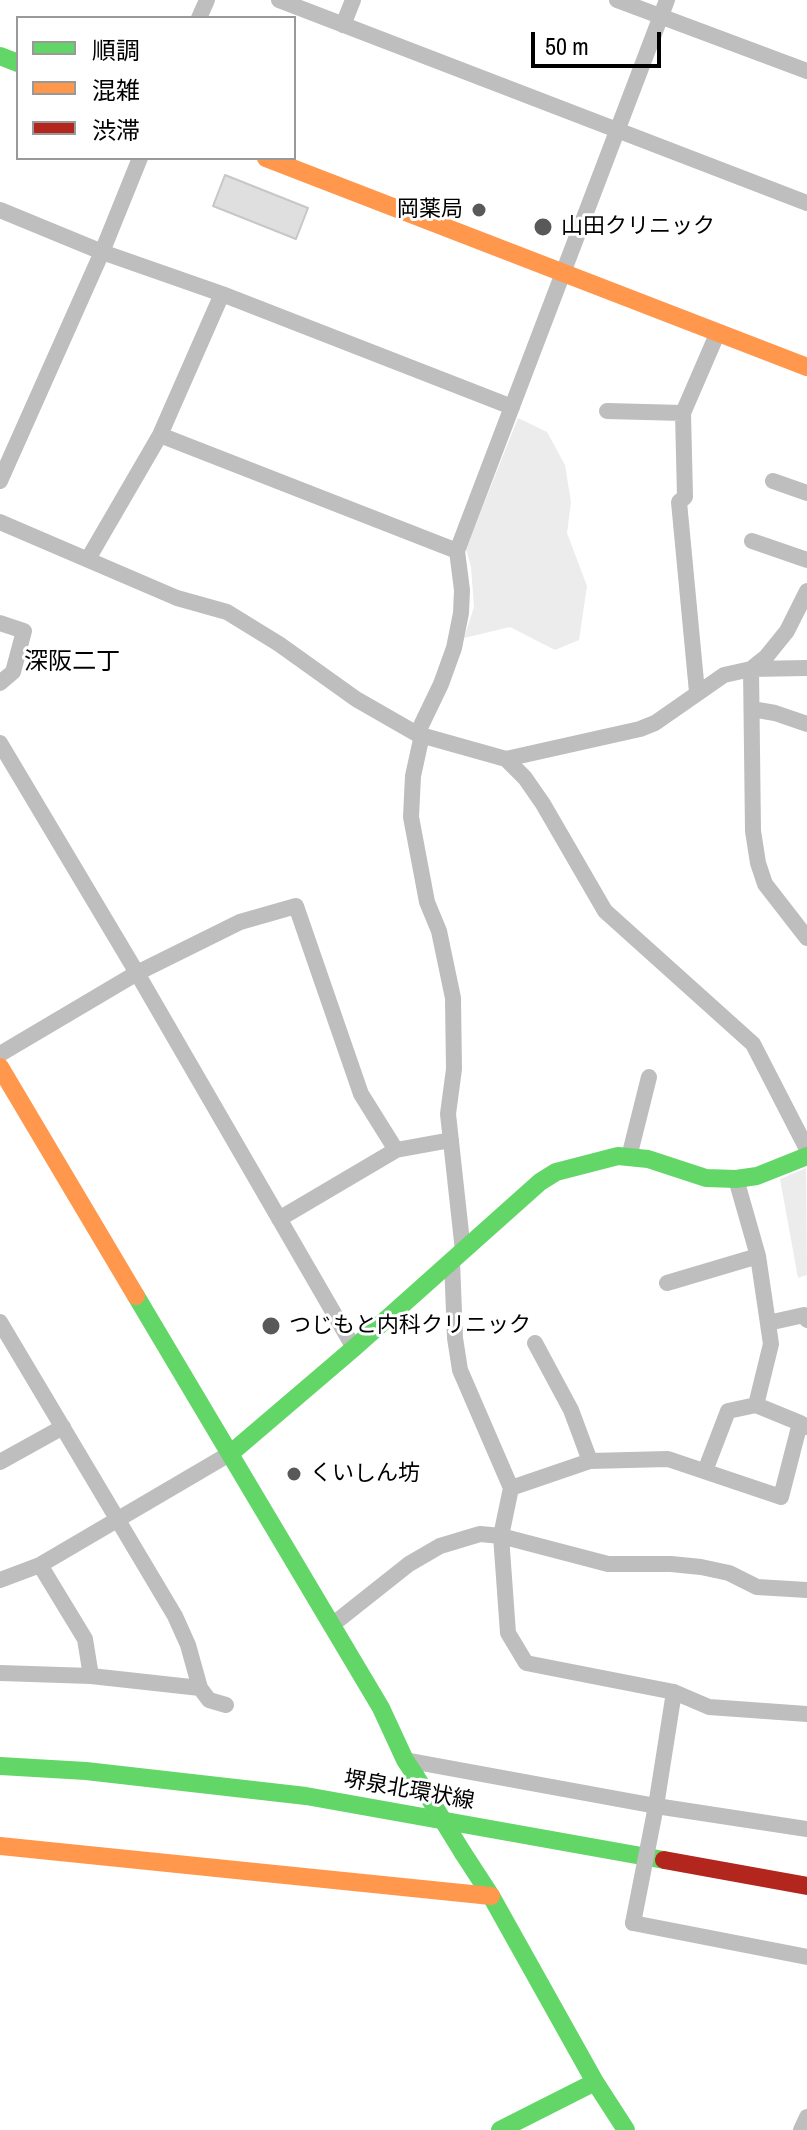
<!DOCTYPE html>
<meta charset="utf-8">
<style>
body{margin:0}
#map{position:relative;width:807px;height:2130px;overflow:hidden;background:#fff;font-family:"Archivo Narrow","Noto Sans JP",sans-serif}
canvas{display:block}
.legend{position:absolute;left:16px;top:16px;width:280px;height:144px;box-sizing:border-box;background:#fff;border:2px solid #999;margin:0;padding:10px 14px;list-style:none;font-size:24px;color:#000}
.legend li{display:flex;align-items:center;gap:16px;height:40px}
.legend b{width:40px;border:2px solid #999}
.scale{position:absolute;left:531px;top:32px;width:130px;height:36px;box-sizing:border-box;border:4px solid #000;border-top:0;padding-left:10px;font-size:24px;line-height:28px;white-space:nowrap;color:#000;-webkit-text-stroke:6px #fff;paint-order:stroke}
</style>
<div id="map">
<canvas width="807" height="2130"></canvas>
<ul class="legend">
<li><b style="height:10px;background:#63d668"></b>順調</li>
<li><b style="height:10px;background:#ff974d"></b>混雑</li>
<li><b style="height:10px;background:#b3261e"></b>渋滞</li>
</ul>
<div class="scale">50 m</div>
</div>
<script>
const ctx = document.querySelector('canvas').getContext('2d');
ctx.lineJoin = 'round';
function fill(path, color) {
  ctx.fillStyle = color;
  ctx.fill(path, 'evenodd');
}
function shape(rows) {
  const path = new Path2D();
  for (const r of rows) {
    path.moveTo(r[0], r[1]);
    for (let i = 2; i < r.length; i += 2) path.lineTo(r[i], r[i + 1]);
  }
  return path;
}
function stroke(path, color, width, dash) {
  ctx.strokeStyle = color;
  ctx.lineWidth = width;
  ctx.lineCap = dash ? 'butt' : 'round';
  ctx.setLineDash(dash || []);
  ctx.stroke(path);
}
function drawText(font, color, halo, rows, align = 'center') {
  ctx.font = font + ' "Archivo Narrow","Noto Sans JP",sans-serif';
  ctx.lineWidth = 6;
  ctx.setLineDash([]);
  ctx.textBaseline = 'middle';
  ctx.strokeStyle = halo;
  ctx.fillStyle = color;
  for (const [text, x, y, turn = 0] of rows) {
    ctx.save();
    ctx.translate(x, y);
    ctx.rotate((+turn || 0) * Math.PI / 180);
    ctx.textAlign = isNaN(turn) ? turn : align;
    if (halo) ctx.strokeText(text, 0, 0);
    ctx.fillText(text, 0, 0);
    ctx.restore();
  }
}
const green = shape([
 [518,418,547,432,565,465,571,502,567,533,587,586,579,640,555,650,510,627,464,638,474,607,471,567,466,549],
 [806,1168,807,1275,798,1278,780,1179]
]);
const building = shape([
 [225,175,308,208,296,239,213,206,225,175]
]);
const street = shape([
 [279,0,807,203],
 [617,0,807,71],
 [199,18,207,0],
 [343,25,353,0],
 [0,210,102,252,222,294,512,407],
 [607,411,683,413],
 [160,435,457,551,667,0],
 [0,481,102,252,140,158],
 [773,481,807,493],
 [0,522,177,598,227,612,279,644,356,699,417,734,506,759,525,778,543,804,605,911,753,1044,807,1149],
 [752,541,807,560],
 [88,559,160,435,222,294],
 [807,591,787,631,766,657,751,669,753,831,758,863,765,884,807,938],
 [0,623,24,631,13,672,0,683],
 [697,692,679,502,685,497,683,413,718,332],
 [752,709,775,713,807,724],
 [417,734,441,684,454,648,461,613,462,590,457,551],
 [422,735,413,776,411,817,427,902,439,931,453,998,454,1069,448,1114,463,1251],
 [0,743,137,973,354,1348],
 [506,759,640,729,655,723,724,675,751,669,807,668],
 [0,1054,137,973,240,922,296,906,361,1094,396,1150],
 [629,1157,649,1077],
 [736,1179,758,1256,771,1344,756,1405],
 [279,1219,396,1150,451,1140],
 [452,1261,455,1338,460,1370,511,1488],
 [667,1283,758,1256],
 [0,1322,175,1616,188,1645,200,1688],
 [768,1323,804,1315,807,1320],
 [535,1343,571,1410,590,1461],
 [807,1427,800,1423,781,1497,668,1459,590,1461,511,1488,501,1536,508,1633,526,1663,674,1692,709,1707,807,1714],
 [0,1462,63,1427],
 [705,1471,728,1411,756,1405,800,1423],
 [40,1565,85,1639,91,1676],
 [0,1580,40,1565,231,1453],
 [332,1625,409,1564,440,1546,480,1534,501,1536,608,1564,671,1564,701,1567,729,1573,757,1587,807,1590],
 [0,1673,91,1676,200,1688,209,1700,226,1705],
 [405,1760,656,1806,807,1829],
 [656,1806,674,1692],
 [633,1923,807,1957],
 [801,2130,807,2117]
]);
const fast = shape([
 [0,56,18,63],
 [136,1296,381,1708,405,1760,415,1775],
 [231,1453,354,1348,540,1182,556,1172,618,1156,648,1159,706,1178,736,1179,757,1176,807,1156],
 [0,1766,86,1771,306,1796,664,1860],
 [463,1853,491,1896,595,2082,626,2130],
 [500,2130,595,2082]
]);
const slow = shape([
 [266,158,807,367],
 [0,1067,136,1296],
 [0,1846,491,1896]
]);
const jam = shape([
 [664,1860,807,1886]
]);
const streetBridge = shape([
 [633,1923,656,1806]
]);
const fastBridge = shape([
 [415,1775,463,1853]
]);
const markers = [
 [479,210,8,"#595959"],
 [543,227,10,"#595959"],
 [271,1326,10,"#595959"],
 [294,1474,8,"#595959"]
];
const poiNames = [
 ["岡薬局",463,210,"right"],
 ["山田クリニック",561,227],
 ["つじもと内科クリニック",289,1326],
 ["くいしん坊",310,1474]
];
const streetNames = [
 ["堺泉北環状線",409,1791,10]
];
const neighbourhoodNames = [
 ["深阪二丁",72,663]
];
fill(green, '#ececec');
fill(building, '#dfdfdf');
stroke(building, '#c7c7c7', 2);
stroke(street, '#bebebe', 16);
stroke(fast, '#63d668', 18);
stroke(slow, '#ff974d', 18);
stroke(jam, '#b3261e', 18);
stroke(streetBridge, '#bebebe', 16);
stroke(fastBridge, '#63d668', 18);
for (const [x, y, r, color] of markers) {
  const dot = new Path2D();
  dot.arc(x, y, r, 0, 2 * Math.PI);
  ctx.fillStyle = color;
  ctx.fill(dot);
  stroke(dot, '#fff', 3);
}
drawText('22px', '#000', '#fff', poiNames, 'left');
drawText('22px', '#000', '#fff', streetNames);
drawText('24px', '#000', '#fff', neighbourhoodNames);
</script>
